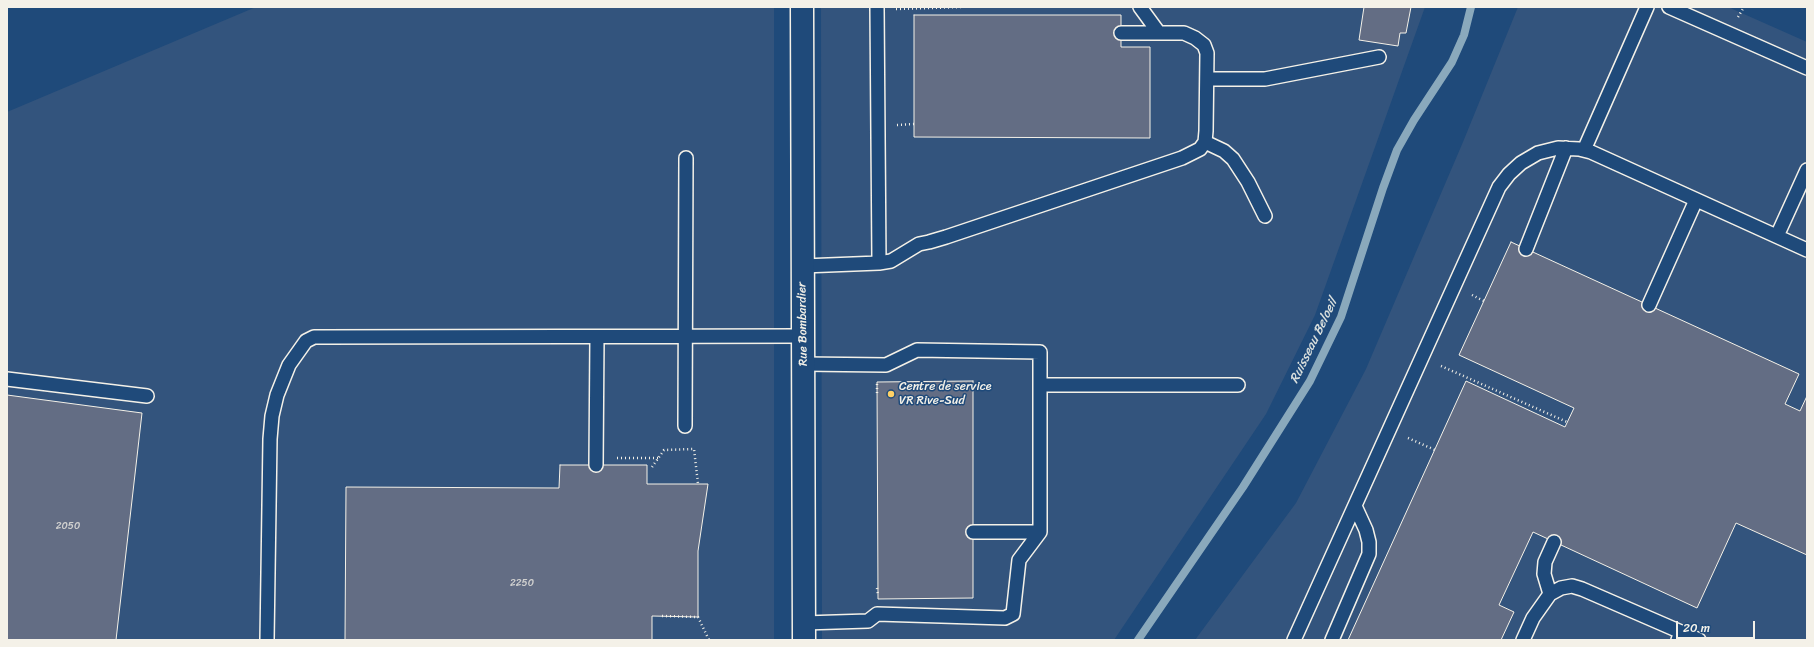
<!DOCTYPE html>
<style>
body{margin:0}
#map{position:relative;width:1814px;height:647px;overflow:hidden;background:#1f4a7a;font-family:Sriracha,sans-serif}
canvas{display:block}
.frame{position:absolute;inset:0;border:8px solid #f4f1e8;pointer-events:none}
.scale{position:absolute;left:1676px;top:621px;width:79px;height:18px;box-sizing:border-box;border:2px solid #f4f1e8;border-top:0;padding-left:5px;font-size:12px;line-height:14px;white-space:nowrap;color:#f4f1e8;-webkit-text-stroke:3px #1f4a7a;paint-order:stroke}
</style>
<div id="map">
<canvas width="1814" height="647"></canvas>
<div class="frame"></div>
<div class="scale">20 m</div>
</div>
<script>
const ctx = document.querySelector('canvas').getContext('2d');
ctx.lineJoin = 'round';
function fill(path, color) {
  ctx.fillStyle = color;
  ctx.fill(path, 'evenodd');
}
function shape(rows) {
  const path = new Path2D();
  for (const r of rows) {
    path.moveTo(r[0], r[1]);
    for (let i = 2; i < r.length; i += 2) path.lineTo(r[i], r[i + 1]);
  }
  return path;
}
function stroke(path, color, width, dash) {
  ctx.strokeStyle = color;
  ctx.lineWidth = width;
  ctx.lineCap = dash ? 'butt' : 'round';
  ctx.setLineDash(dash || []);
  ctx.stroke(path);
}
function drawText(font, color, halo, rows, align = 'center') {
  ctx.font = font + ' Sriracha,sans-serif';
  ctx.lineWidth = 3;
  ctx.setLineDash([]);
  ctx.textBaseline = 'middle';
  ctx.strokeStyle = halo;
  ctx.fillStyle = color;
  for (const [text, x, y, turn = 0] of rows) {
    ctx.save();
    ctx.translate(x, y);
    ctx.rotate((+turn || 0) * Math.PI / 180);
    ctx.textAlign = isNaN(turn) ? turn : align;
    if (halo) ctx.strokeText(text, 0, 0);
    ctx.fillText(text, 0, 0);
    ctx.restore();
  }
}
const built = shape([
 [256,7,774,7,774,640,7,640,7,112],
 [821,7,1425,7,1315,315,1266,414,1114,640,822,640],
 [1518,7,1728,7,1807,42,1807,640,1195,640,1296,503,1366,369,1463,142]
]);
const stream = shape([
 [1138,640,1243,487,1310,381,1341,317,1383,188,1397,150,1414,120,1452,62,1464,35,1471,7]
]);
const building = shape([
 [1364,7,1411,7,1406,33,1400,33,1398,46,1359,40,1364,7],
 [914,15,1121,15,1121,47,1150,47,1150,138,914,137,914,15],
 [1511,242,1799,374,1785,404,1800,411,1807,396,1807,555,1736,523,1697,608,1533,532,1499,605,1514,612,1501,640,1348,640,1466,381,1565,427,1574,408,1459,355,1511,242],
 [973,381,973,598,878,599,877,382,973,381],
 [7,395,142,413,116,640,7,640,7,395],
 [560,465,647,465,647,484,708,484,698,551,698,617,652,616,652,640,345,640,346,487,559,488,560,465]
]);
const path = shape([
 [896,9,963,7],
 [1738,17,1744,7],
 [897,125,914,124],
 [1472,295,1484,301],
 [1441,366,1567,422],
 [877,384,877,393],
 [1408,438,1435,450],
 [617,458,658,458],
 [652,467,664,450,694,449,698,484],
 [877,588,878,595],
 [662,616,698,617,709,640]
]);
const service = shape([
 [1140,7,1159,33],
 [1669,7,1807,68],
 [1207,79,1265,79,1379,57],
 [1205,142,1224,151,1233,159,1248,182,1265,216],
 [1584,150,1647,7],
 [1777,236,1807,170],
 [1526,249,1566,148],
 [879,263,891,261,919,244,929,242,946,237,1182,158,1200,149,1205,142,1206,131,1207,53,1204,45,1195,38,1184,33,1121,33],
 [803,266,879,263,877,7],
 [1649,305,1696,200],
 [804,364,886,365,917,350,1040,352,1040,532,973,532],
 [7,379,147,396],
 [1040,385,1238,385],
 [685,426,686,158],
 [596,465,597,337],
 [1550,594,1544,574,1545,562,1554,542],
 [804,623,868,621,877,614,1005,618,1013,614,1019,560,1040,532],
 [1681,632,1699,640],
 [267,640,270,439,272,416,277,395,289,365,306,341,314,337,324,337,803,336],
 [1294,640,1499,187,1509,174,1521,163,1538,153,1558,148,1579,149,1591,152,1807,250],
 [1332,640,1369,554,1369,542,1366,530,1355,506],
 [1523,640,1533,618,1550,594,1561,588,1572,586,1582,589,1681,632,1678,640]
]);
const minor = shape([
 [802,7,804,640]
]);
const markers = [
 [891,394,4,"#ffd166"]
];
const numberNames = [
 ["2050",68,526],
 ["2250",522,583]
];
const streetNames = [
 ["Rue Bombardier",803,324,-91]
];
const poiNames = [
 ["Centre de service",899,387],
 ["VR Rive-Sud",899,401]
];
const waterNames = [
 ["Ruisseau Beloeil",1314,341,-64]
];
fill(built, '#33547d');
stroke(stream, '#8aa9bc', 8);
fill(building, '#636d84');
stroke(building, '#f4f1e8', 1);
stroke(service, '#f4f1e8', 16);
stroke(minor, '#f4f1e8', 25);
stroke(path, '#f4f1e8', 2.5, [1, 3]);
stroke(service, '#1f4a7a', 13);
stroke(minor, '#1f4a7a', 22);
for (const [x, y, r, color] of markers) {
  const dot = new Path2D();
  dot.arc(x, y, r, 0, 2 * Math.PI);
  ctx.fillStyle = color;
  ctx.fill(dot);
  stroke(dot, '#1f4a7a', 1.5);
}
drawText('10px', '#d0d0cf', null, numberNames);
drawText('12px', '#f4f1e8', '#1f4a7a', streetNames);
drawText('12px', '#f4f1e8', '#1f4a7a', poiNames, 'left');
drawText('italic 13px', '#d9dfdd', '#1f4a7a', waterNames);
</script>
